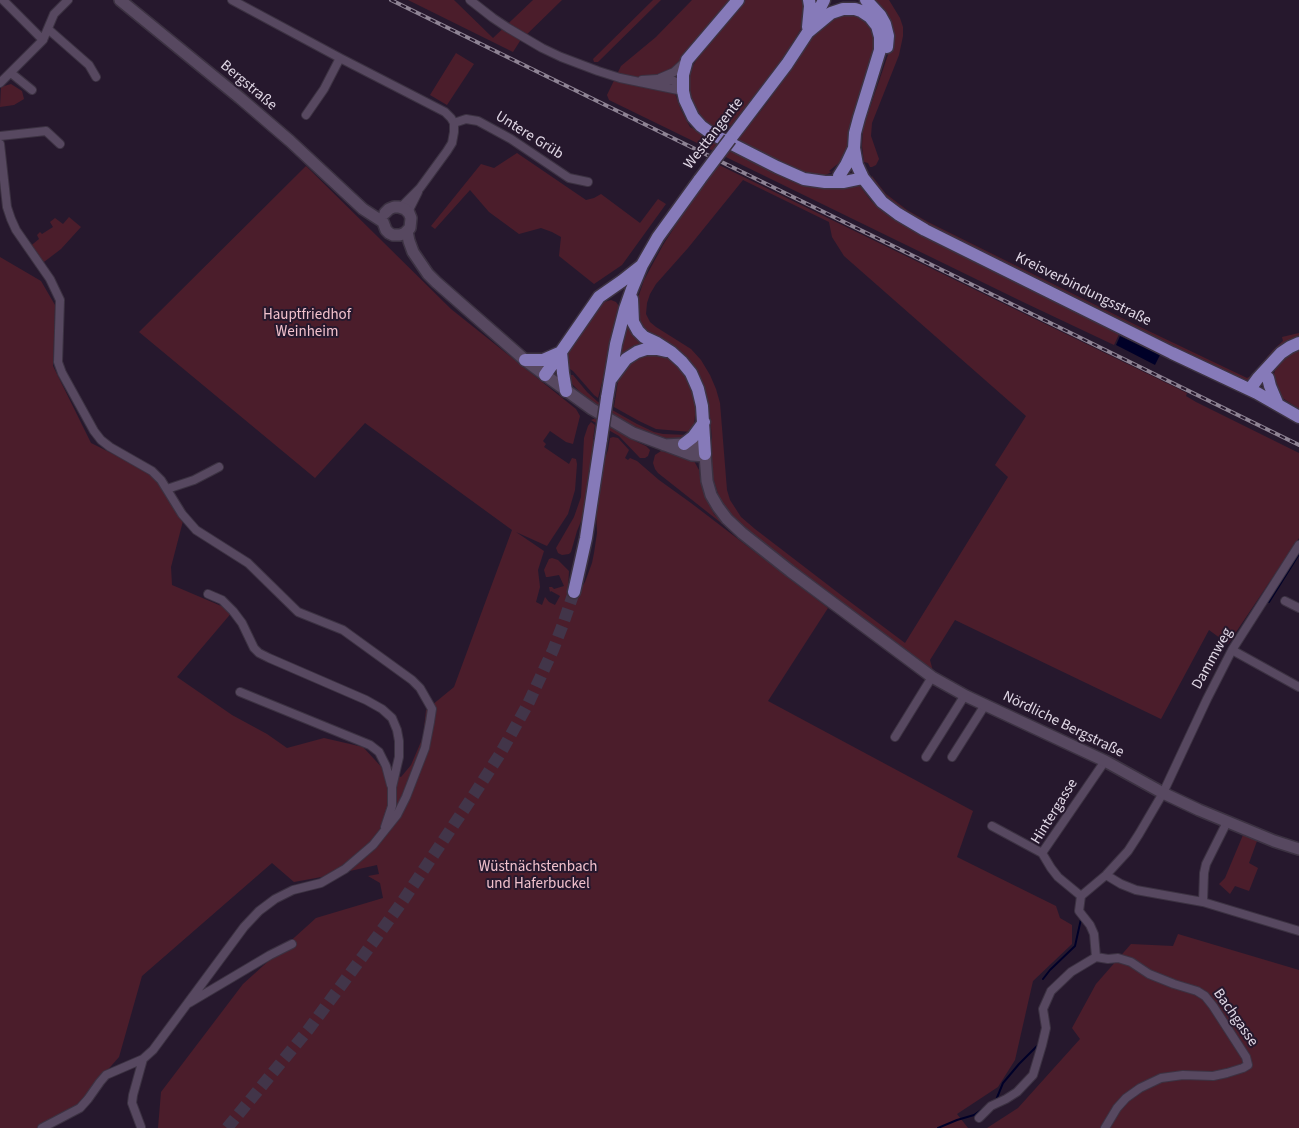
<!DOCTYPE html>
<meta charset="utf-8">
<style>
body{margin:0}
canvas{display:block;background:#26182d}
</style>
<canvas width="1299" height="1128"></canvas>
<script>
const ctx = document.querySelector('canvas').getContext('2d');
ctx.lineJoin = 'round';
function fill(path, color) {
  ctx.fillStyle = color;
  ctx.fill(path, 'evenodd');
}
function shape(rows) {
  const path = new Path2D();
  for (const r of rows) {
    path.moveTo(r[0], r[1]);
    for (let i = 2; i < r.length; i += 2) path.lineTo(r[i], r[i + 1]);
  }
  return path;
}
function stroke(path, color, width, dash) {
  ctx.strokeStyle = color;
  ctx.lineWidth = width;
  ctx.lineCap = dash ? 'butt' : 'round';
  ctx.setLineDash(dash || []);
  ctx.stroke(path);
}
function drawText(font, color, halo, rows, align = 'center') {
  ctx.font = font + ' "Source Sans 3",sans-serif';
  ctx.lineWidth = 4;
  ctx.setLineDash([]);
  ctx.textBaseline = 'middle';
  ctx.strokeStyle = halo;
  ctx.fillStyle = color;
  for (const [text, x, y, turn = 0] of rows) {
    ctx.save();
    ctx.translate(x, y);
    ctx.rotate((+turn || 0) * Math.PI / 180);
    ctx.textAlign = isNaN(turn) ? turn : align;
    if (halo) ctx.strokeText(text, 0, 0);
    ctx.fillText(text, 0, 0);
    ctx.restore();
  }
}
const green = shape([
 [408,0,454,0,493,38,533,0,562,0,520,41,513,52],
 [653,0,661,0,598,62,594,62,593,59],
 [692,0,738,0,675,75,673,88,681,110,690,127,803,183,855,184,860,186,871,201,882,210,902,222,1120,332,1114,345,1023,302,609,100,607,95,621,66,656,37],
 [742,0,815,0,802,27,781,62,736,124,731,125,724,135,707,125,693,107,688,90,688,82,693,66,702,50],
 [870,0,889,0,900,18,903,27,903,36,899,55,872,123,871,136,879,159,876,165,872,167,870,167,868,163,864,162,862,146,863,128,891,46],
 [856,14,870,23,877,40,844,162,840,162,829,171,831,172,837,169,838,169,815,180,734,143,749,121,756,117,767,103,820,25,831,16],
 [456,53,474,64,447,105,430,95],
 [11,84,22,91,24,99,14,105,0,107,1,87],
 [517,153,586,200,594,198,601,194,640,223,658,199,666,204,622,265,594,284,559,256,561,237,552,232,541,228,519,234,489,212,470,190,435,229,431,226,481,164,494,168],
 [717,164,1187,393,1186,396,1196,402,1299,453,1299,538,1228,644,1209,630,1161,719,955,620,930,660,933,671,764,546,728,512,719,497,711,471,710,444,712,438,709,407,703,386,639,327,638,298,644,280,663,245,699,189],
 [743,180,829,222,832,237,844,256,1026,416,995,465,1008,477,905,643,841,595,755,529,741,517,730,500,727,490,720,403,716,389,710,375,701,360,691,349,656,327,650,322,646,314,647,303,650,294,656,284,688,248],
 [306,166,451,309,576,409,580,416,573,444,566,442,550,431,543,441,546,444,544,447,569,464,572,458,576,459,577,464,575,490,568,514,547,546,516,532,544,551,538,570,540,587,536,602,542,605,545,597,549,602,555,605,560,596,551,591,550,592,549,587,552,587,554,589,564,586,559,575,548,577,546,577,544,570,549,559,552,558,558,560,569,571,568,588,569,591,579,592,585,582,592,563,594,553,597,533,596,509,602,467,608,450,610,438,613,437,618,438,629,450,625,458,628,460,630,458,637,461,659,480,691,503,828,608,768,701,973,811,957,857,1056,906,1060,918,1072,925,1072,944,1033,981,1015,1060,998,1087,957,1114,968,1128,158,1128,161,1092,243,984,316,918,383,898,380,883,368,876,379,874,377,865,327,876,294,882,272,863,142,976,119,1057,77,1105,38,1128,0,1128,0,257,41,281,55,305,53,366,91,443,147,471,165,491,183,521,171,567,172,585,233,611,177,677,232,715,267,734,287,748,324,738,363,747,386,772,401,777,411,765,423,737,426,710,454,687,512,530,365,423,315,478,139,332],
 [872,176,886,194,907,210,928,222,1136,325,1247,378,1252,375,1273,350,1283,341,1282,337,1299,333,1299,339,1252,380,1247,381,1241,379,1134,329,905,213,884,196,872,181],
 [69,217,81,227,61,249,40,265,28,248,39,239,37,235,40,232,42,234,53,227,50,222,55,218,63,224],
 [611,300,616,302,619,306,619,314,598,398,594,395,573,371,570,369,565,369,566,358,573,343,597,308,604,302],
 [630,305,647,342,617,359],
 [1299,348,1299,409,1278,395,1274,387,1274,374,1276,367,1281,360],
 [650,352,666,356,677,363,687,377,694,394,696,403,694,427,691,432,656,429,639,421,614,407,618,381,623,369,630,361],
 [566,375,573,375,587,392,598,402,637,424,654,432,663,434,688,435,684,439,674,440,642,432,588,400,573,385],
 [596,418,637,442,646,446,650,450,648,456,645,458,640,458,619,436,591,420],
 [591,422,595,425,593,439,594,449,586,509,577,531,571,552,569,554,562,555,558,553,556,548,574,517,581,497,584,438,588,426],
 [661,451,691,459,694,461,699,470,701,483,706,498,714,514,725,525,725,526,658,473,655,469,653,463,655,455],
 [1243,835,1257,841,1249,863,1258,868,1249,891,1235,886,1230,894,1219,884,1225,878],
 [1178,934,1299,970,1299,1128,987,1128,1018,1108,1080,1039,1072,1028,1096,984,1131,944,1173,946]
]);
const water = shape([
 [1120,336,1160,355,1155,365,1116,345]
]);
const stream = shape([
 [1269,602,1299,554],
 [1043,979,1050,970,1075,946,1081,919],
 [996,1100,1003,1083,1019,1064,1037,1046],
 [938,1128,957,1120,974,1115,984,1108]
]);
const primaryTunnel = shape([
 [227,1128,308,1030,363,956,402,902,475,793,500,754,528,704,553,650,563,624,574,592]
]);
const minor = shape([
 [3,0,43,40],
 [232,0,340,58,445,112,451,118,454,123,454,132,452,143,447,151,420,188,401,207],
 [470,0,493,18,508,28,542,48,561,57,598,71,620,78,683,91],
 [48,29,89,65,96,77],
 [11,73,32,90],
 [660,78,674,72,686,61],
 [642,80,657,79,672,80,678,83,683,87],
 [0,83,43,40,54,14,68,0],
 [306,115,324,89,340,58],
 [454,123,466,119,478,121,511,139,569,178,588,182],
 [0,136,46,131,60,144],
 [0,144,7,207,11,219,16,230,50,279,60,300,58,362,62,373,94,431,101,440,110,447,152,471,161,480,182,514,196,530,248,563,298,612,343,630,412,680,420,688,432,709,430,722,425,748,406,797,397,815,373,845,345,869,321,883,293,890,275,899,259,911,244,927,153,1050,143,1059,106,1075,100,1082,88,1099,80,1108,42,1128],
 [408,212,418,192],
 [167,489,194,480,219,467],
 [208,594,222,600,233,611,242,623,254,648,259,653,269,658,366,700,382,709,392,718,397,730,399,741,399,757,392,787,392,806,385,827],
 [1285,601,1299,608],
 [1232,650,1299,687],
 [240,692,370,745,379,752,386,766,391,785],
 [895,737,932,677],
 [926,757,965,695],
 [952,757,985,705],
 [992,826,1042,853],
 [1042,853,1105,761],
 [1042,853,1051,868,1058,877,1081,896],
 [1106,875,1121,884,1136,890,1203,902,1299,931],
 [1203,902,1204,873,1206,864,1227,822],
 [1096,957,1094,934,1090,925,1079,911,1081,896,1106,875,1128,851,1139,834,1163,793,1207,699,1232,650,1299,545],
 [189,1003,270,955,292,944],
 [979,1118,991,1106,1006,1099,1017,1092,1033,1075,1042,1045,1046,1028,1043,1009,1051,991,1071,972,1096,957,1108,959,1118,958,1131,962,1149,974,1174,984,1197,991,1205,996,1213,1006,1246,1057,1248,1065,1243,1068,1227,1073,1213,1076,1183,1075,1161,1078,1140,1088,1126,1098,1117,1108,1105,1128],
 [141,1127,132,1103,133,1095,143,1059]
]);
const secondary = shape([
 [120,0,240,98,290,141,363,209,383,222,386,230,389,233,393,235,400,235,405,233,410,228,411,218,409,213,405,209,399,207,394,207,389,209,385,213],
 [407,231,409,241,413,252,428,274,436,282,525,360,545,375,592,409,633,433,692,455,705,456],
 [664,445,684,444,695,446,699,449,705,454,707,481,711,495,718,507,727,519,742,533,790,571,932,677,966,696,1105,761,1163,793,1199,810,1274,841,1299,849]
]);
const primary = shape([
 [738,0,687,60,683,75,683,91,685,100,693,117,701,126,712,134,777,167,804,179,825,182,844,182,863,178],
 [866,0,880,15,885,24,888,36,887,47],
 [808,27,810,6,809,0],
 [808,32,831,13,843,9,855,9,861,11,870,17,877,26,880,37,880,50,859,118,855,133,854,148,857,165,863,178,882,202,898,214,925,230,1172,353,1257,393,1299,417],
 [730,139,787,64,808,32,824,0],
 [839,176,846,165,854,148],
 [632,299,633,322,638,331,644,337,657,343,671,352,682,362,691,373,698,389,702,406,705,454],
 [561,352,563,373,566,391],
 [525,360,543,360,559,353],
 [545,375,599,297,622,281,641,266],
 [1268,378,1270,386,1278,405],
 [611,379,626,359,637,352,646,349,657,349,666,351],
 [1250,389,1258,378,1281,353,1290,347,1299,343],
 [607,398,616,344,625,309,632,289,642,265,658,237,700,179],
 [684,444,693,437,704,422],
 [574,592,586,538,601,439]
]);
const rail = shape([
 [391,0,1299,445]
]);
const primaryBridge = shape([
 [700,179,730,139],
 [601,439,607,398]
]);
const streetNames = [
 ["Bergstraße",248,86,40],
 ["Westtangente",714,134,-52],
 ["Untere Grüb",529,136,32],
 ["Kreisverbindungsstraße",1083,290,26],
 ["Dammweg",1213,659,-61],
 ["Nördliche Bergstraße",1063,725,26],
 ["Hintergasse",1055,812,-58],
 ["Bachgasse",1235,1018,55]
];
const parkNames = [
 ["Hauptfriedhof",307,316],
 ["Weinheim",307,333],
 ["Wüstnächstenbach",538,868],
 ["und Haferbuckel",538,885]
];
fill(green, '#4b1d2b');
fill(water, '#000028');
stroke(stream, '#000028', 2);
stroke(primaryTunnel, '#423549', 12, [12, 6]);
stroke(minor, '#3c3242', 10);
stroke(secondary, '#3c3242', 14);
stroke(primary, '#3c3242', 15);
stroke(minor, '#574860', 8);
stroke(secondary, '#574860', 11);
stroke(primary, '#867ab9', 12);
stroke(rail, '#8e8394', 4);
stroke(rail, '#26182d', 2, [5.5]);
stroke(primaryBridge, '#3c3242', 15, []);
stroke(primaryBridge, '#867ab9', 12);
drawText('15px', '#e1d8e6', '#26182d', streetNames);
drawText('15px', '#f1c1cc', '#26182d', parkNames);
</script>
